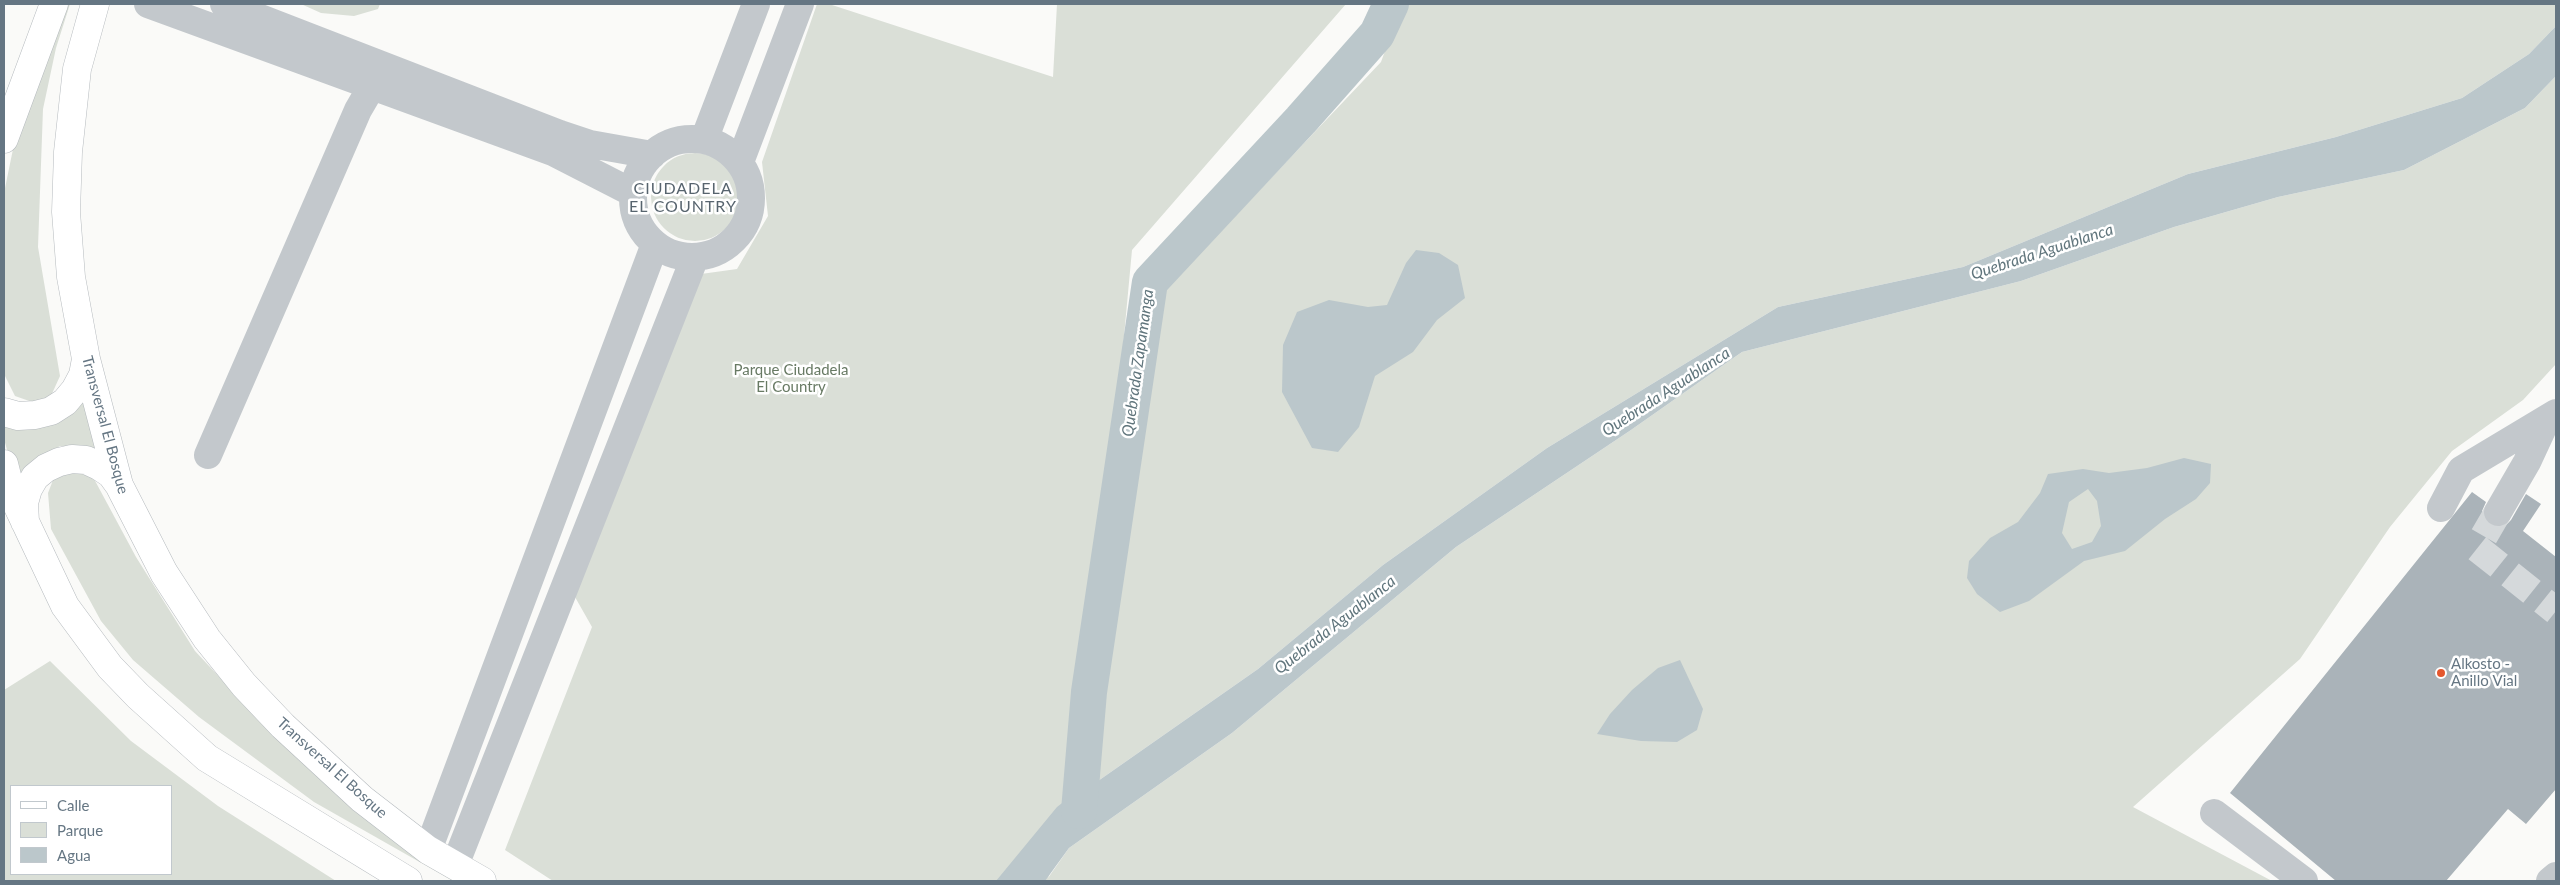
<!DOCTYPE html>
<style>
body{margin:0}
#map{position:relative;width:2560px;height:885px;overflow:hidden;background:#fafaf8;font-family:Lato,sans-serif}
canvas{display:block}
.frame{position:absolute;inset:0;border:5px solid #657683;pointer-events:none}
.legend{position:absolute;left:10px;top:785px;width:162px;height:90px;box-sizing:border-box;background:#fff;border:1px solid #c1c8cd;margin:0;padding:6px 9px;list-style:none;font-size:15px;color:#657683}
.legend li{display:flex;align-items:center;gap:10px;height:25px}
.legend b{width:25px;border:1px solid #c1c8cd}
</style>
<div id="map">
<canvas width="2560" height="885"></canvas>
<div class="frame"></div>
<ul class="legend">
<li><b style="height:6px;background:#fff"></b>Calle</li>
<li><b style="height:14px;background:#dadfd7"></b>Parque</li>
<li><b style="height:14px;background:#bbc7cb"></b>Agua</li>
</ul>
</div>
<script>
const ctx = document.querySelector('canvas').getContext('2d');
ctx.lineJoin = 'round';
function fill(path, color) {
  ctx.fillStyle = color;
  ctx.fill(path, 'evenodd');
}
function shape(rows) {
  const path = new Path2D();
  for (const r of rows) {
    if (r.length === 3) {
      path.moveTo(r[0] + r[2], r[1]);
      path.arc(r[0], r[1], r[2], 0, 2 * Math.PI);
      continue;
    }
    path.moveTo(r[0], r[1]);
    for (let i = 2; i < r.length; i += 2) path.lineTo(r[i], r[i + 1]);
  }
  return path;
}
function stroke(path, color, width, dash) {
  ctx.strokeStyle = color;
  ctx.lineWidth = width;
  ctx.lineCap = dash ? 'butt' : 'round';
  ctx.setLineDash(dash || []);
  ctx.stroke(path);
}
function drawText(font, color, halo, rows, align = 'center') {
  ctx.font = font + ' Lato,sans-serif';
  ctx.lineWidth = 5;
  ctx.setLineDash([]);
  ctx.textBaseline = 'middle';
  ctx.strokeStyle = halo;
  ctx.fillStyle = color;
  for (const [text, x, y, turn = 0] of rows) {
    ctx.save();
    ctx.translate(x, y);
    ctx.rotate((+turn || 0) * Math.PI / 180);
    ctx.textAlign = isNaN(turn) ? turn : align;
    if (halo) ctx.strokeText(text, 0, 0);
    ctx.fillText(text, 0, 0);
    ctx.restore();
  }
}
const green = shape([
 [66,4,70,4,56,48,43,109,38,247,60,376,50,398,35,403,15,396,4,374,4,193,20,115],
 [301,4,380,4,378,9,354,16,321,13],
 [817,4,829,4,1053,77,1057,4,1346,4,1132,250,1091,691,1162,293,1381,62,1402,4,2556,4,2556,26,2529,54,2462,98,2336,137,2188,174,1963,267,1778,307,1547,448,1383,565,1258,669,1088,788,1089,705,1081,790,1048,878,1069,848,1232,733,1456,547,1631,430,1742,352,2021,281,2174,227,2278,197,2404,170,2525,108,2556,76,2556,364,2523,400,2452,451,2390,527,2300,659,2133,807,2272,881,553,881,505,850,592,627,575,597,701,274,737,269,768,216,762,162],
 [695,197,44],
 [81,387,100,451,79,446,60,446,41,458,20,496,4,439,4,418,30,429,56,420],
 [69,469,93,477,136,557,195,651,225,683,453,881,314,802,199,717,133,660,101,621,51,529,48,493,55,475],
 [50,661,131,741,218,806,336,881,4,881,4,690],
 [11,786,171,786,171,874,11,874]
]);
const water = shape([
 [2556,26,2556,76,2525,108,2404,170,2278,197,2174,227,2021,281,1742,352,1631,430,1456,547,1232,733,1069,848,1045,881,996,881,1057,807,1070,797,1088,788,1258,669,1383,565,1547,448,1778,307,1963,267,2188,174,2336,137,2462,98,2529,54],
 [1416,250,1439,253,1458,265,1465,298,1437,320,1413,352,1375,376,1359,427,1338,452,1312,448,1282,392,1283,345,1297,312,1329,300,1368,307,1387,305,1406,263],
 [2184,458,2211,464,2210,483,2196,499,2165,519,2125,551,2084,561,2029,601,2000,612,1977,594,1967,578,1969,561,1990,538,2018,522,2040,493,2048,474,2083,469,2109,473,2147,468],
 [2088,489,2097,501,2101,526,2092,542,2072,549,2062,533,2069,502],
 [1680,660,1703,709,1697,730,1677,742,1641,741,1597,734,1610,714,1632,690,1658,668]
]);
const river = shape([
 [1079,811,1089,692,1150,282,1301,120,1377,34,1391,4]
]);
const building = shape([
 [2472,492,2486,502,2482,511,2485,520,2491,526,2497,528,2505,526,2511,520,2526,494,2541,504,2523,531,2556,557,2556,789,2526,824,2508,809,2446,881,2336,881,2230,793]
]);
const minorTunnel = shape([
 [2498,512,2477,548,2556,611]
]);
const minor = shape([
 [148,4,553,152,633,193],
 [224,4,560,134,590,144,652,155],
 [692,198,59],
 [704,140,756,4],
 [740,162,800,4],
 [208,455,358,110,372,86],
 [2441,508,2461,470,2556,413],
 [2498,512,2527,462,2546,421],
 [2214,813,2304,881],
 [428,850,655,244],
 [455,865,695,257],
 [2550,881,2556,876]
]);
const major = shape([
 [95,4,77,69,68,152,66,212,71,277,86,359,119,485,164,573,207,639,244,685,283,726,362,799,428,850,482,881],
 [4,139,54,4],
 [4,412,18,416,35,415,51,411,65,402,75,390,83,375,86,359],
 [4,464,11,492,65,606,110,667,138,696,207,758,408,881],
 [25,522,24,503,28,489,35,477,46,468,59,462,72,459,86,460,99,466,111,474,119,485]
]);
const markers = [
 [2441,673,5,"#e4572e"]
];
const parkNames = [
 ["Parque Ciudadela",791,370],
 ["El Country",791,387]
];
const streetNames = [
 ["Transversal El Bosque",105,425,75],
 ["Transversal El Bosque",332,768,42]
];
const poiNames = [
 ["Alkosto -",2451,664],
 ["Anillo Vial",2451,681]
];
const neighbourhoodNames = [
 ["CIUDADELA",683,189],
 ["EL COUNTRY",683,207]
];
const waterNames = [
 ["Quebrada Aguablanca",2042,252,-18],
 ["Quebrada Zapamanga",1138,363,-82],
 ["Quebrada Aguablanca",1666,392,-33],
 ["Quebrada Aguablanca",1335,625,-38]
];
fill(green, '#dadfd7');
fill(water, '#bbc7cb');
stroke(river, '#bbc7cb', 36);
fill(building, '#aab3b9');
stroke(minorTunnel, '#d5d9db', 28, [28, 14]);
stroke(major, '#b5babe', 29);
stroke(minor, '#c3c8cc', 28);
stroke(major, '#fff', 28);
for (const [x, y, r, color] of markers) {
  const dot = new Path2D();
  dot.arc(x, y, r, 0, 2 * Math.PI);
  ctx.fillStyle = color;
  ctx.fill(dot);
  stroke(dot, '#fff', 2);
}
drawText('15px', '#687a64', '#fff', parkNames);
drawText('15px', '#657683', '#fff', streetNames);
drawText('15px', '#657683', '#fff', poiNames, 'left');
ctx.letterSpacing = '1px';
drawText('16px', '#57646e', '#fff', neighbourhoodNames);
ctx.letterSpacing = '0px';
drawText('italic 16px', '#60757c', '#fff', waterNames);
</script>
